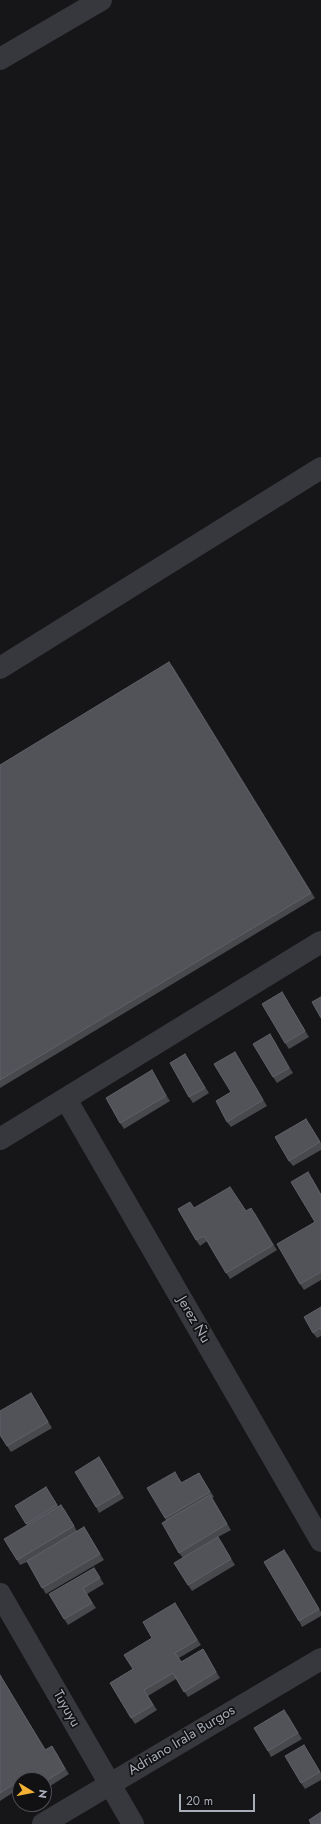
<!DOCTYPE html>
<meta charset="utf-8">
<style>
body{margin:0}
#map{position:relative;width:321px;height:1824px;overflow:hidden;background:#161618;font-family:Jost,sans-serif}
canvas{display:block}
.north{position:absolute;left:12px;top:1772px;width:40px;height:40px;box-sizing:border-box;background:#111113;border:1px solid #4d4f55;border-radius:50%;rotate:100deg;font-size:11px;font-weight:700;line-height:16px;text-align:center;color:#a8adb8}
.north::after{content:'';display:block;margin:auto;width:14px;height:18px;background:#f2b134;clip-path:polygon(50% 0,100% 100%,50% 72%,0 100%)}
.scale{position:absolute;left:179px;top:1794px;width:76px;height:18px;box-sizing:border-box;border:2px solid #a8adb8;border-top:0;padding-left:5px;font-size:12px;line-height:14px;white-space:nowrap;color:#a8adb8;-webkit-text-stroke:3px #111113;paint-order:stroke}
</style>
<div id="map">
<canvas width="321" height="1824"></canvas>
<div class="north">N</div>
<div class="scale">20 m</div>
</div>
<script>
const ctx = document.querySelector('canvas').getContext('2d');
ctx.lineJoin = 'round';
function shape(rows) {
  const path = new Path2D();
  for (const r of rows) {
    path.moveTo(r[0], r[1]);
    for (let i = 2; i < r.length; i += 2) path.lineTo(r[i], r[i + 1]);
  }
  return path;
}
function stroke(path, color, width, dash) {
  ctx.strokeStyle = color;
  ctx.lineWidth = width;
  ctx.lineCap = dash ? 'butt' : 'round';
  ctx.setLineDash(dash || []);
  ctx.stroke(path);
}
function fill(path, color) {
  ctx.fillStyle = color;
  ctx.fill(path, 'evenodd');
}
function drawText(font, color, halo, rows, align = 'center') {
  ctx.font = font + ' Jost,sans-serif';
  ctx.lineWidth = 3.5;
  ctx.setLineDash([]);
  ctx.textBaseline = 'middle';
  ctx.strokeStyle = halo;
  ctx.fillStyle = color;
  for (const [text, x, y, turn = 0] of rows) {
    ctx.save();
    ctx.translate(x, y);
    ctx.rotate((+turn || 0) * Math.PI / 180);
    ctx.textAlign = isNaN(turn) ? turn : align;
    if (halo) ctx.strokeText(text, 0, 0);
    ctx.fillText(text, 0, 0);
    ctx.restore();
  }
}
const minor = shape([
 [0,59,101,0],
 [0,668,321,468],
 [66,1099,321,1541],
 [0,1139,321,942],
 [0,1594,133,1824],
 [43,1824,321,1659]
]);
const wall = shape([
 [173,667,315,898,0,1088,0,765],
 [282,992,309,1037,289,1049,285,1043],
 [274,1040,293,1073,277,1083,273,1077],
 [185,1054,209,1093,193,1103,189,1097],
 [238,1057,267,1106,231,1127,227,1122,231,1092],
 [152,1070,170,1101,124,1129,120,1123],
 [310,1125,321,1143,321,1150,293,1166,289,1161],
 [312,1178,321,1194,321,1280,304,1290,300,1284,315,1222],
 [194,1208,246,1210,255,1213,277,1250,230,1279,207,1241,200,1246,196,1240],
 [321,1307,321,1336,317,1338,313,1333],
 [35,1399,52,1428,11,1452,7,1446],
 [103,1463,124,1498,99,1513,96,1507],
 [199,1473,214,1497,212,1498,231,1530,218,1537,235,1565,192,1591,188,1585,183,1558,179,1553,166,1521,165,1518,179,1478,182,1483],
 [46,1487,58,1506,65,1510,77,1531,84,1527,104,1560,46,1594,27,1562,20,1565,17,1560,27,1525,15,1506],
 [288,1555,321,1612,321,1616,302,1627,299,1621],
 [94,1568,104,1584,87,1594,96,1608,68,1625,64,1619],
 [179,1609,201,1645,179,1658,182,1662,203,1649,207,1655,220,1678,188,1697,176,1679,148,1696,157,1710,135,1724,131,1718,133,1669],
 [0,1675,46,1750,56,1752,69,1774,44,1790,44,1780,17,1790,0,1801],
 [288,1715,302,1739,271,1757,268,1751],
 [304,1745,321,1773,321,1780,305,1789,301,1783]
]);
const shadedWall = shape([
 [169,662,173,667,315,898,311,893],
 [282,992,286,998,309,1037,305,1031],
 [270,1034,274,1040,293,1073,289,1068],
 [235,1052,238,1057,267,1106,263,1100],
 [185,1054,189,1060,209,1093,205,1088],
 [152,1070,156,1076,170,1101,166,1096],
 [251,1208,255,1213,277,1250,273,1245],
 [31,1393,35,1399,52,1428,48,1422],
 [99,1457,103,1463,124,1498,120,1493],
 [199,1473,202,1478,214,1497,210,1492],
 [210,1495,214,1500,231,1530,227,1524],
 [61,1505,65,1510,77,1531,74,1526],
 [84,1527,88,1533,104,1560,100,1554],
 [218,1537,222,1542,235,1565,231,1559],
 [284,1550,288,1555,321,1612,319,1609],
 [94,1568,98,1573,104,1584,100,1578],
 [175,1603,179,1609,201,1645,197,1640],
 [203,1649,207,1655,220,1678,216,1672],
 [0,1675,3,1680,49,1756,45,1750],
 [284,1710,288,1715,302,1739,298,1733],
 [304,1745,307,1751,321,1774],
 [52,1746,56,1752,69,1774,65,1769]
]);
const building = shape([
 [169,662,311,893,0,1080,0,765,169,662],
 [282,992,305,1031,285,1043,262,1004,282,992],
 [321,997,321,1018,312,1002,321,997],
 [270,1034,289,1068,273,1077,253,1044,270,1034],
 [235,1052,263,1100,227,1122,216,1101,231,1092,214,1064,235,1052],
 [185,1054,205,1088,189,1097,170,1063,185,1054],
 [152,1070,166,1096,120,1123,106,1098,152,1070],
 [306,1119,320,1142,289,1161,275,1137,306,1119],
 [308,1172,321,1195,321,1272,300,1284,277,1244,315,1222,291,1182,308,1172],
 [230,1187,246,1211,251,1208,273,1245,226,1273,204,1236,196,1240,178,1209,190,1202,194,1208,230,1187],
 [321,1307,321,1330,320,1328,313,1333,304,1317,321,1307],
 [31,1393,48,1422,7,1446,0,1435,0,1411,31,1393],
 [99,1457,120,1493,96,1507,75,1472,99,1457],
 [175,1472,181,1483,199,1473,210,1492,165,1518,147,1488,175,1472],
 [46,1487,57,1505,26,1524,15,1506,46,1487],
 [210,1495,227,1524,179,1553,162,1523,210,1495],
 [61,1505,74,1526,17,1560,4,1539,61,1505],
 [84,1527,100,1554,42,1588,27,1561,84,1527],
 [218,1537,231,1559,188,1585,174,1563,218,1537],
 [284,1550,319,1609,299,1621,264,1562,284,1550],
 [94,1568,100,1578,83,1588,92,1603,64,1619,49,1594,94,1568],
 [175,1603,197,1640,175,1653,181,1662,203,1649,216,1672,184,1692,173,1673,144,1690,153,1705,131,1718,110,1683,133,1669,124,1655,152,1638,143,1622,175,1603],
 [0,1675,45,1750,52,1746,65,1769,44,1782,44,1780,20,1780,20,1795,14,1784,0,1793,0,1675],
 [284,1710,298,1733,268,1751,254,1728,284,1710],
 [304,1745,320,1772,301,1783,285,1756,304,1745],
 [321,1812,321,1824,311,1824,309,1820,321,1812]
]);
const streetNames = [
 ["Jerez Ñu",193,1320,60],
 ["Tuyuyu",66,1709,60],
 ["Adriano Irala Burgos",182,1741,-31]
];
stroke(minor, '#37383d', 22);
fill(wall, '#47494d');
fill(shadedWall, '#2f3033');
fill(building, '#525359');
stroke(building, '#5f6168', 1);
drawText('14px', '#a8adb8', '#111113', streetNames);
</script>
